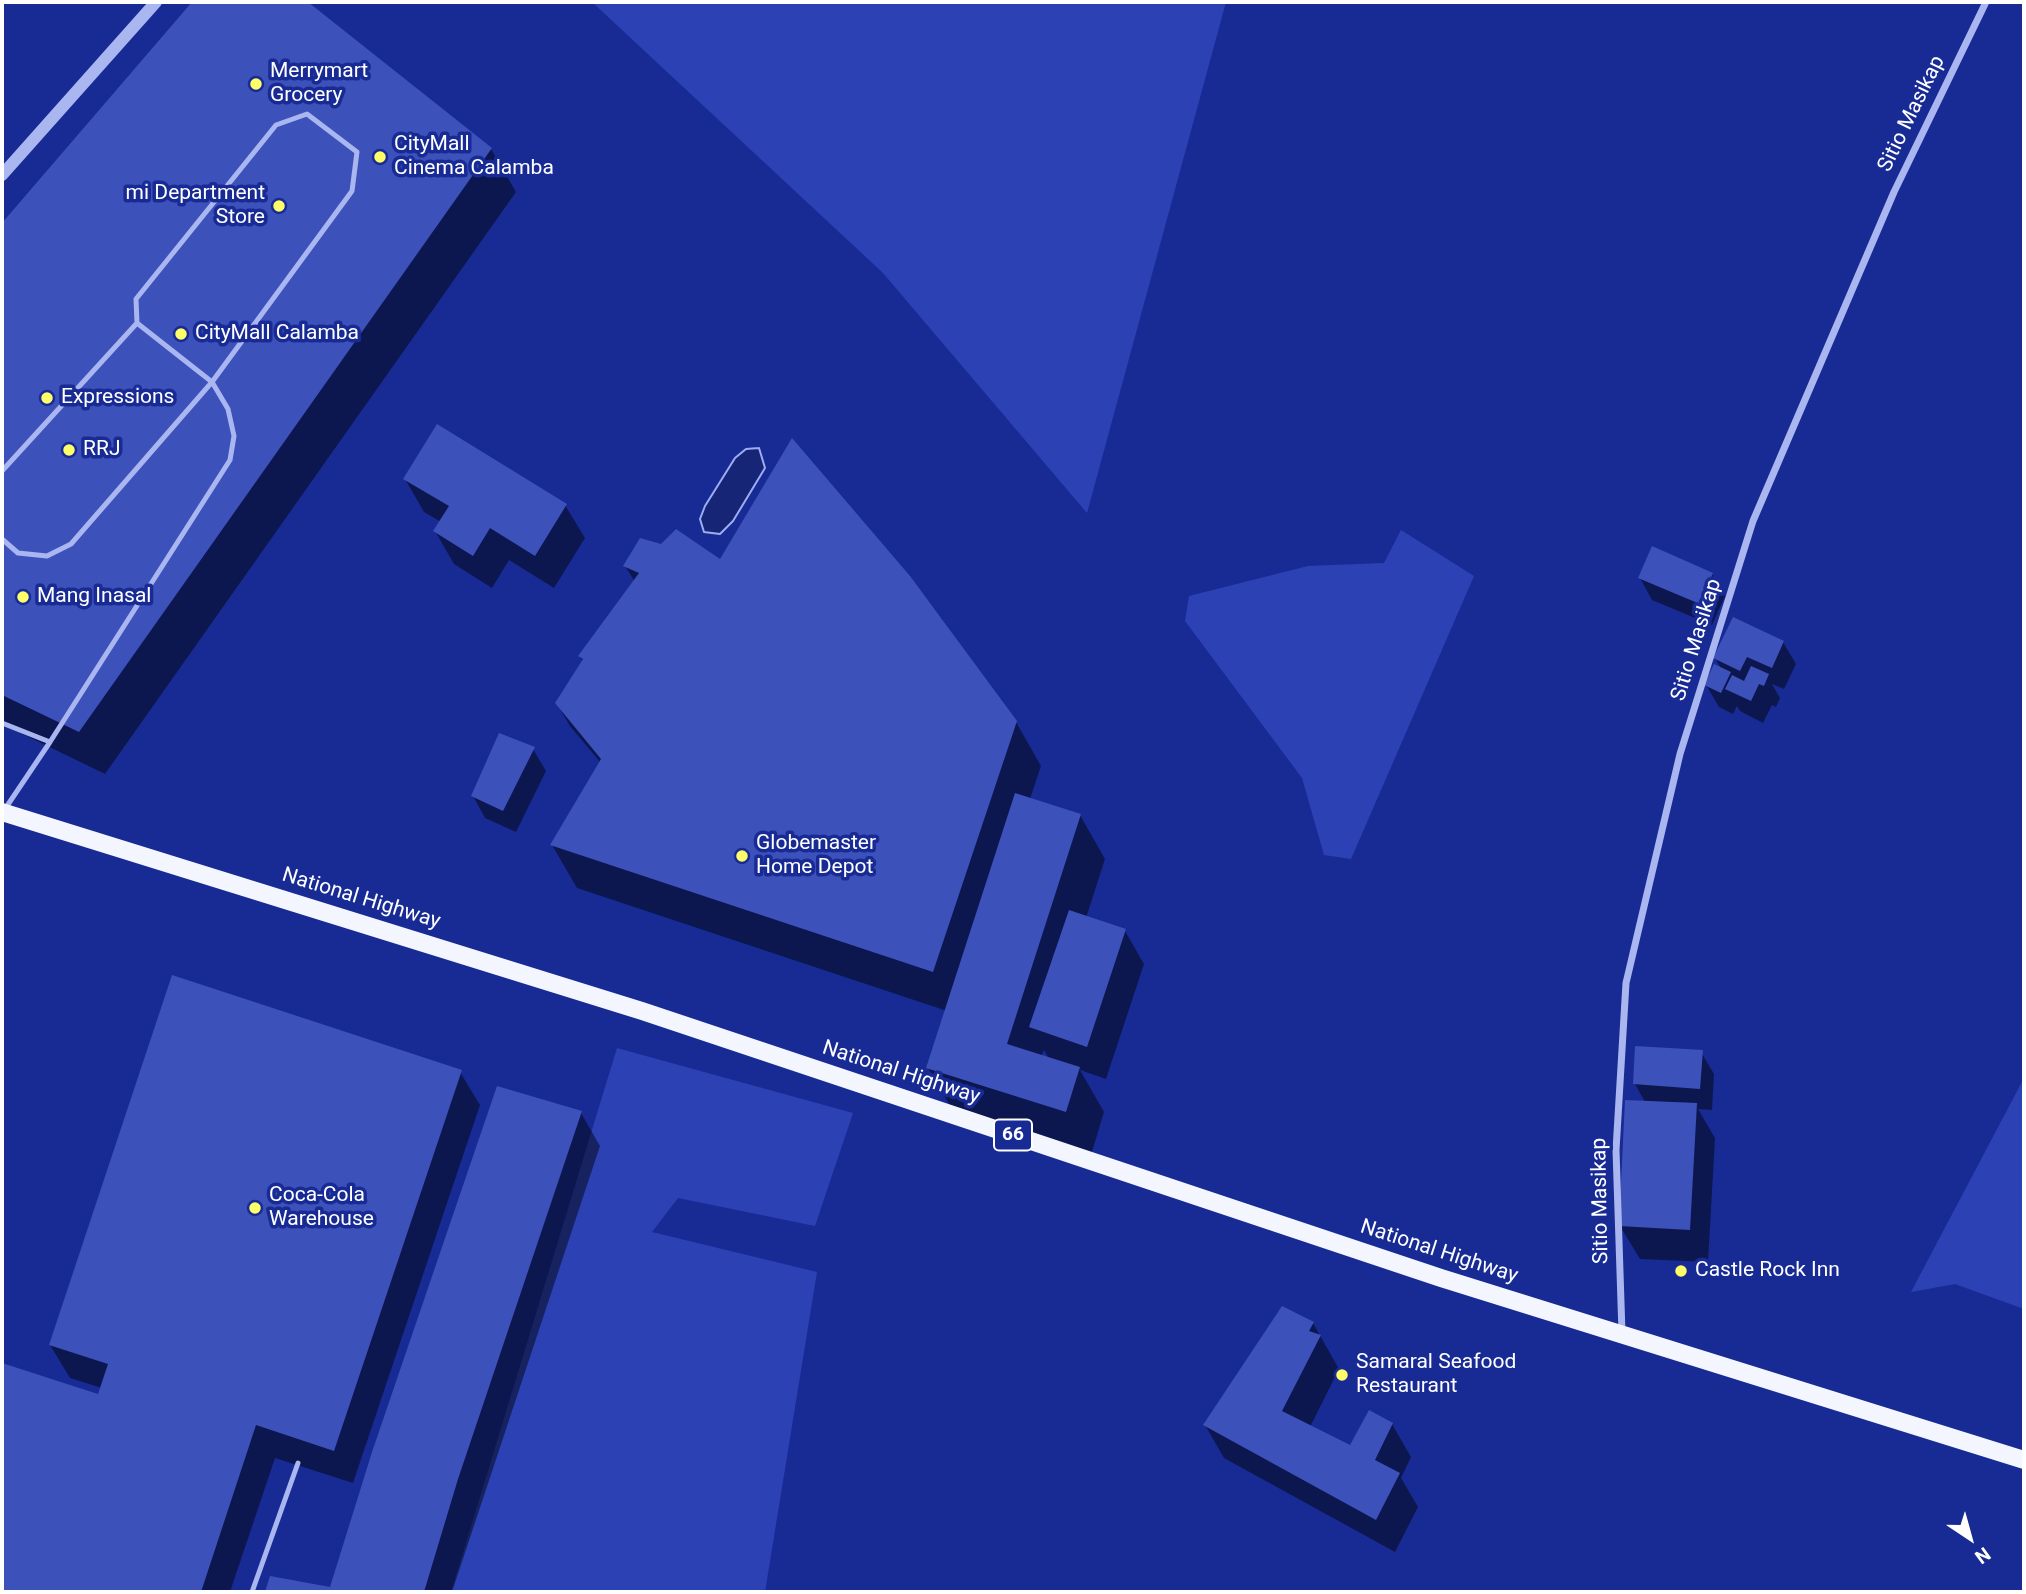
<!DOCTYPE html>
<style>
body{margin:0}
#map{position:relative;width:2026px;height:1594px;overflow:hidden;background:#182b95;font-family:Roboto,sans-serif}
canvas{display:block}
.frame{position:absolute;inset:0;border:4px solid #fff;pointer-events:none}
.north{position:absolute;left:1935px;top:1503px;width:70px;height:70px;-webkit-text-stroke:5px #182b95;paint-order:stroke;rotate:144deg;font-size:19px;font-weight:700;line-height:28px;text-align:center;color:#fff}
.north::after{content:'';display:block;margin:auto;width:24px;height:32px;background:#fff;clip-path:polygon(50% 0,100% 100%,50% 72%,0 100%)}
</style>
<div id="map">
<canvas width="2026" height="1594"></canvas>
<div class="frame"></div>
<div class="north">N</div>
</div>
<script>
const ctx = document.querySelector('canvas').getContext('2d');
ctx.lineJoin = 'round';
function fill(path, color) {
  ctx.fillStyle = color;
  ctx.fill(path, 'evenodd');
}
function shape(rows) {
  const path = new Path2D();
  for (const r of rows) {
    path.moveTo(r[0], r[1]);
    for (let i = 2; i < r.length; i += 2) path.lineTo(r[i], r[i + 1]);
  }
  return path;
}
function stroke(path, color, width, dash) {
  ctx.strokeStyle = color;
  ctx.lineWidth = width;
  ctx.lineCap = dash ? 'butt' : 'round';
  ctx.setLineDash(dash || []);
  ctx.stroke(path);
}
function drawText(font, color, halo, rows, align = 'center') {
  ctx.font = font + ' Roboto,sans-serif';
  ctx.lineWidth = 7;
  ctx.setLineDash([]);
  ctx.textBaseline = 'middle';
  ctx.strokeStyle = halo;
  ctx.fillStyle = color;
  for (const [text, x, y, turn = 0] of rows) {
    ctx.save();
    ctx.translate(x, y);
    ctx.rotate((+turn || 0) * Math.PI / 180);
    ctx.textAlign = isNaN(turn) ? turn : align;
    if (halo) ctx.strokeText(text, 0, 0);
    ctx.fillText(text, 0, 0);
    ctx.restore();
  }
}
const green = shape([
 [592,2,1226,2,1087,513,883,273],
 [1401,530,1474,576,1351,859,1324,855,1302,778,1185,621,1189,596,1308,566,1384,563],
 [617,1048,853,1113,815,1226,678,1198,652,1232,817,1272,765,1592,451,1592],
 [2024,1078,2024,1309,1955,1284,1911,1292]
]);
const water = shape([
 [759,448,765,468,733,521,720,534,704,532,700,519,705,506,735,458,746,449,759,448]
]);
const shadow = shape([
 [194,2,305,2,491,149,516,192,105,774,2,724,2,225],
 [405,479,565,505,585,538,554,588,509,560,492,588,454,564,435,531,441,522,424,512],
 [719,560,1016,722,1041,766,1030,799,1080,815,1105,859,1086,918,1125,931,1144,964,1106,1079,1080,1070,1104,1112,1091,1155,953,1111,928,1068,947,1011,577,888,552,845,601,763,570,726,557,704,583,662,580,656,635,582,625,566],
 [1044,1050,1049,1059,1041,1057],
 [1712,574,1725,596,1712,625,1652,600,1640,578],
 [1783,642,1796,664,1784,689,1772,684,1780,698,1776,707,1772,705,1763,723,1740,711,1737,706,1733,714,1719,707,1706,685,1722,670,1715,658],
 [533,749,546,771,516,832,485,818,473,796],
 [1701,1052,1714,1074,1712,1110,1698,1109,1715,1138,1708,1262,1640,1259,1620,1226,1645,1102,1635,1084],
 [460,1072,480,1105,353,1483,275,1458,230,1592,2,1592,2,1365,99,1397,102,1388,70,1378,50,1345],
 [581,1113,600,1146,452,1592,267,1592,271,1578,332,1589],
 [1313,1323,1339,1369,1310,1427,1350,1447,1392,1424,1411,1457,1401,1478,1418,1507,1395,1552,1224,1458,1205,1425]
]);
const building = shape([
 [192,2,308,2,492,148,79,732,2,695,2,223],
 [437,424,567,504,535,556,490,528,473,556,433,531,449,506,403,479],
 [792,438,910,576,1017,721,933,972,550,845,601,759,555,703,583,659,578,656,639,573,623,566,640,538,661,544,676,529,720,559],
 [1652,546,1713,573,1700,604,1638,578],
 [1733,617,1784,641,1772,668,1747,657,1740,671,1713,658],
 [1714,664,1731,672,1721,693,1704,685],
 [1751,666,1769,674,1764,686,1759,684,1751,701,1725,689,1732,675,1744,681],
 [499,733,535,747,503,811,471,796],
 [1015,793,1081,814,1007,1044,1080,1067,1066,1112,926,1068],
 [1069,910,1126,929,1087,1047,1029,1027],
 [172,975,462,1070,334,1451,256,1425,201,1592,2,1592,2,1363,98,1394,108,1364,49,1345],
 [1635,1046,1703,1050,1700,1089,1633,1084],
 [497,1086,582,1111,458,1479,424,1592,265,1592,270,1576,330,1587,372,1452],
 [1625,1100,1697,1103,1690,1230,1619,1226],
 [1282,1306,1314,1322,1309,1331,1321,1335,1282,1411,1350,1445,1369,1410,1393,1423,1375,1460,1400,1473,1376,1520,1203,1425]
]);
const service = shape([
 [2,471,137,323,136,299,276,125,307,114,357,152,352,191,212,382,228,409,234,436,230,460,50,742,2,723],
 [2,539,18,553,47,556,71,544,212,382,137,323],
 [5,809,50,742],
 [252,1592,298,1463]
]);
const minor = shape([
 [1622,1333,1616,1150,1626,983,1680,754,1753,521,1894,192,1986,2]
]);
const tertiary = shape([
 [2,175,156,2]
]);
const primary = shape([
 [2,812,642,1011,1441,1278,2024,1460]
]);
const markers = [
 [256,84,7,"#fffe69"],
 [380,157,7,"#fffe69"],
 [279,206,7,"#fffe69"],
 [181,334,7,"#fffe69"],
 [47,398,7,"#fffe69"],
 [69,450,7,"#fffe69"],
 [23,597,7,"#fffe69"],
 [742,856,7,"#fffe69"],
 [255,1208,7,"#fffe69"],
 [1681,1271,7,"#fffe69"],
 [1342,1375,7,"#fffe69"]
];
const shields = [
 [1013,1135,38]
];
const shieldNames = [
 ["66",1013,1135]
];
const poiNames = [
 ["Merrymart",270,72],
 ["Grocery",270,96],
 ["CityMall",394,145],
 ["Cinema Calamba",394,169],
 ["mi Department",265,194,"right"],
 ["Store",265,218,"right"],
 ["CityMall Calamba",195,334],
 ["Expressions",61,398],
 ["RRJ",83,450],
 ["Mang Inasal",37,597],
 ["Globemaster",756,844],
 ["Home Depot",756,868],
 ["Coca-Cola",269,1196],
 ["Warehouse",269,1220],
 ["Castle Rock Inn",1695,1271],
 ["Samaral Seafood",1356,1363],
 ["Restaurant",1356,1387]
];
const streetNames = [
 ["Sitio Masikap",1912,114,-64],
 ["Sitio Masikap",1697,640,-73],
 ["National Highway",361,899,17],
 ["National Highway",901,1073,18],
 ["Sitio Masikap",1601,1201,-91],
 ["National Highway",1439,1252,18]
];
fill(green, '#2c42b4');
fill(water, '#172577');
stroke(water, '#9dacf3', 2);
fill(shadow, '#0007');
fill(building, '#3d51bb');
stroke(service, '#aab6f0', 5);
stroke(minor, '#aab6f0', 7);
stroke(tertiary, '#aab6f0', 12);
stroke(primary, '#f3f5ff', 18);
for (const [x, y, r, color] of markers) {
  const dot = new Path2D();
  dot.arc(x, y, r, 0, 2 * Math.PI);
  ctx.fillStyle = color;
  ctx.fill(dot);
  stroke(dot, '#182b95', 2.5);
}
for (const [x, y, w] of shields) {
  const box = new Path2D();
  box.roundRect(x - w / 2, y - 15.5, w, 31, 5);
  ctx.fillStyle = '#182b95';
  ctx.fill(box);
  stroke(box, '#fff', 2);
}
drawText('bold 19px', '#fff', null, shieldNames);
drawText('21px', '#fff', '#182b95', poiNames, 'left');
drawText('21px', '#fff', '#182b95', streetNames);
</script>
